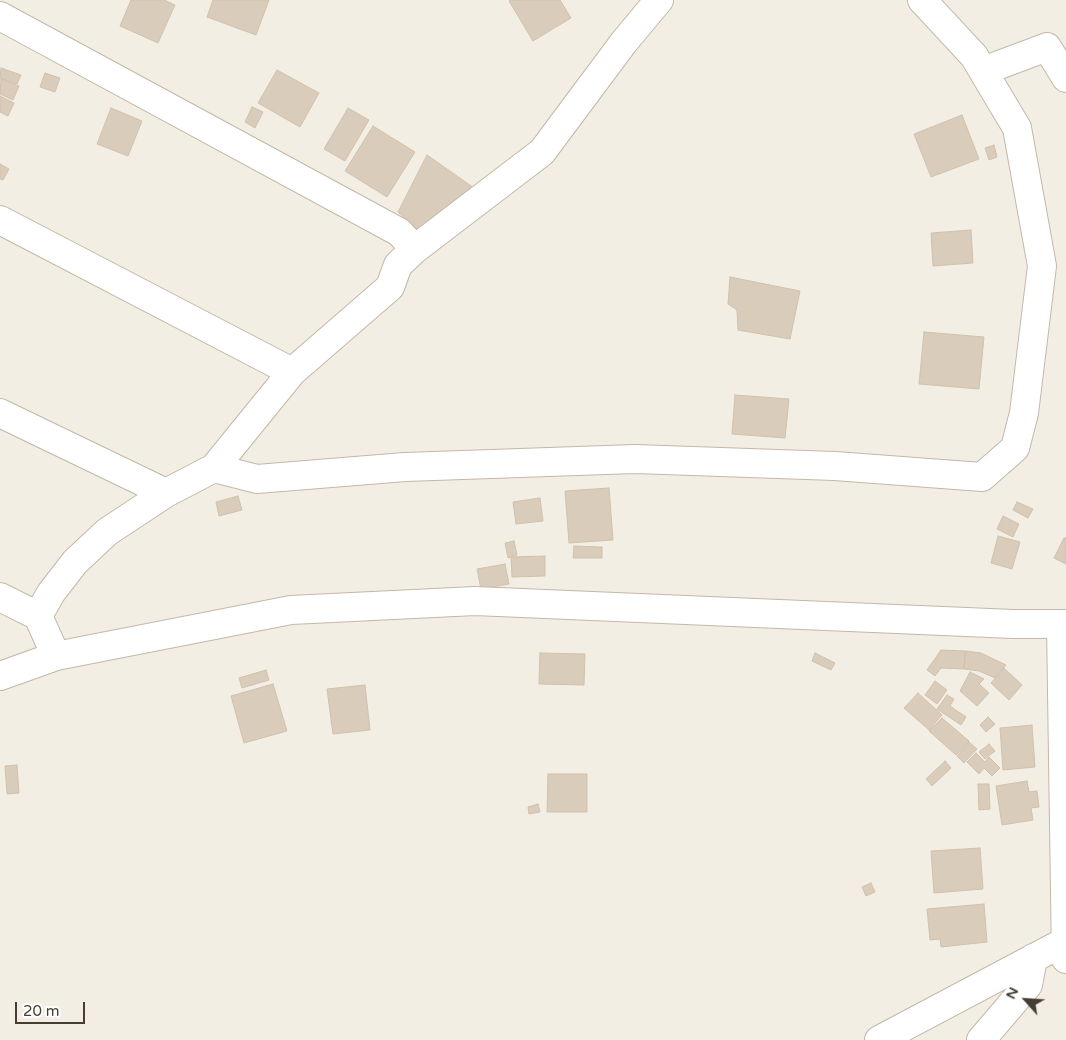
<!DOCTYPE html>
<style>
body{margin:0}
#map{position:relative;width:1066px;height:1040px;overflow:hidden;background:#f3eee4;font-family:"Varela Round",sans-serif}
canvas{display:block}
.north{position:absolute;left:1001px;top:975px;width:50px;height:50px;-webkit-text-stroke:4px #fff;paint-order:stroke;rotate:296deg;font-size:14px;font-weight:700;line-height:20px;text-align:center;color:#463e33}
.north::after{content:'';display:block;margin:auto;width:18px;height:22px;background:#463e33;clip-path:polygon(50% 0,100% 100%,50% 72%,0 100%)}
.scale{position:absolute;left:15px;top:1002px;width:70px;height:22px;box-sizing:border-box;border:2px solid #463e33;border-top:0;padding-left:6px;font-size:15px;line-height:18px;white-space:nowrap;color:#463e33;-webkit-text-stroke:4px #fff;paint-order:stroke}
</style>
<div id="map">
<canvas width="1066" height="1040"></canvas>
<div class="north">N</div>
<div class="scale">20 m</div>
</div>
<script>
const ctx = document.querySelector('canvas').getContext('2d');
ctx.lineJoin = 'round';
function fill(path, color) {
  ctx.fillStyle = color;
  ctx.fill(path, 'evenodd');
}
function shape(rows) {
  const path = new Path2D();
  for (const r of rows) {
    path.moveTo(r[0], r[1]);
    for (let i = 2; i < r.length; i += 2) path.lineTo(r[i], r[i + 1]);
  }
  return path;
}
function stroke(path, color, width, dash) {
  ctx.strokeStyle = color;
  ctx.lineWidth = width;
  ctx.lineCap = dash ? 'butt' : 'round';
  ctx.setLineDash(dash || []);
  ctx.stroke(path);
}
const building = shape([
 [131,0,164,0,175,5,158,43,120,26,131,0],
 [213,0,269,0,256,35,207,17,213,0],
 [511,0,560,0,571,18,533,41,509,1,511,0],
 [1,68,21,75,17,84,0,78,1,68],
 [277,70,319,93,300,127,258,103,277,70],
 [45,73,60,78,55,92,40,87,45,73],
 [1,79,19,86,13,100,0,94,1,79],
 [0,96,14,103,8,116,0,112,0,96],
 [252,107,263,112,255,128,245,122,252,107],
 [111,108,142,121,128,156,97,144,111,108],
 [348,108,369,120,345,161,324,149,348,108],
 [962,115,979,159,931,177,914,134,962,115],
 [373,126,415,152,387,197,345,171,373,126],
 [994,145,997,157,989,160,985,148,994,145],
 [427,155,477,190,425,236,398,212,427,155],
 [0,164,9,169,3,180,0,179,0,164],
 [971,230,973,263,933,266,931,233,971,230],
 [730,277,800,291,790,339,738,330,737,310,728,304,730,277],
 [924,332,984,337,979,389,919,384,924,332],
 [735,395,789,399,785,438,732,434,735,395],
 [609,488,613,540,569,543,565,491,609,488],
 [238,496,242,510,219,516,216,502,238,496],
 [540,498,543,521,516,524,513,502,540,498],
 [1017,502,1033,509,1028,518,1013,510,1017,502],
 [1003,516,1019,524,1013,537,997,529,1003,516],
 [998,536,1020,542,1012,569,991,563,998,536],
 [1064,538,1066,538,1066,564,1054,558,1064,538],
 [514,541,517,555,508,558,505,543,514,541],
 [574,546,602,547,602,558,573,558,574,546],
 [545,556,545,576,512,577,511,557,545,556],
 [505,564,509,584,481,589,477,569,505,564],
 [941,650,965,651,964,669,941,668,935,676,927,670,941,650],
 [966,651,981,653,1006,665,995,678,979,671,964,669,966,651],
 [540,653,585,654,584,685,539,684,540,653],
 [815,653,835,663,831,670,812,661,815,653],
 [1004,668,1022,685,1009,700,991,683,1004,668],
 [266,670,269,680,242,688,239,678,266,670],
 [970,672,984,679,979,684,989,693,977,706,960,691,970,672],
 [935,681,947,690,937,704,925,695,935,681],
 [273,684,287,731,244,743,231,696,273,684],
 [365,685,370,730,333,734,327,689,365,685],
 [918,693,942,715,929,730,904,708,918,693],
 [947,695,954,699,950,706,966,717,961,725,937,709,947,695],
 [988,717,995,724,986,732,980,725,988,717],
 [942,718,969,741,956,755,929,731,942,718],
 [1032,725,1035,767,1003,770,1000,728,1032,725],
 [969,742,977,749,964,763,957,756,969,742],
 [989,744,995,751,985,759,979,752,989,744],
 [976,753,985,762,989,757,1000,768,992,776,984,768,979,774,967,762,976,753],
 [945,761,951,768,932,786,926,779,945,761],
 [17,765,19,793,7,794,5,766,17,765],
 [548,774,587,774,587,812,547,812,548,774],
 [1027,781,1029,792,1037,791,1039,807,1031,808,1033,820,1002,825,996,786,1027,781],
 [978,784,989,784,990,809,979,810,978,784],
 [538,804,540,812,529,814,528,807,538,804],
 [980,848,983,889,934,893,931,851,980,848],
 [871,883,875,892,866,896,862,887,871,883],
 [984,904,987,942,941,947,940,939,930,940,927,909,984,904]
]);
const minor = shape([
 [0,16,399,232,415,249,398,265,390,287,292,372,214,468,166,493,107,532,75,562,51,593,38,616,56,656],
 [983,71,1047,47,1066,78],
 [0,220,292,372],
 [415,249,542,152,624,42,659,0],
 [0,413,166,493],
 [214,468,257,479,405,467,635,459,835,466,982,477,1015,448,1024,413,1042,266,1017,128,974,56,922,0],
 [0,597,38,616],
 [1061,624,1066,959],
 [0,676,56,656,291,610,475,601,1013,624,1066,624],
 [879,1040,1066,941],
 [981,1040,1028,985,1033,958]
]);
fill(building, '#d9ccbb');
stroke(building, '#d1c1ab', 1);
stroke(minor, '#c3b8a9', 30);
stroke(minor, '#fff', 28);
</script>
